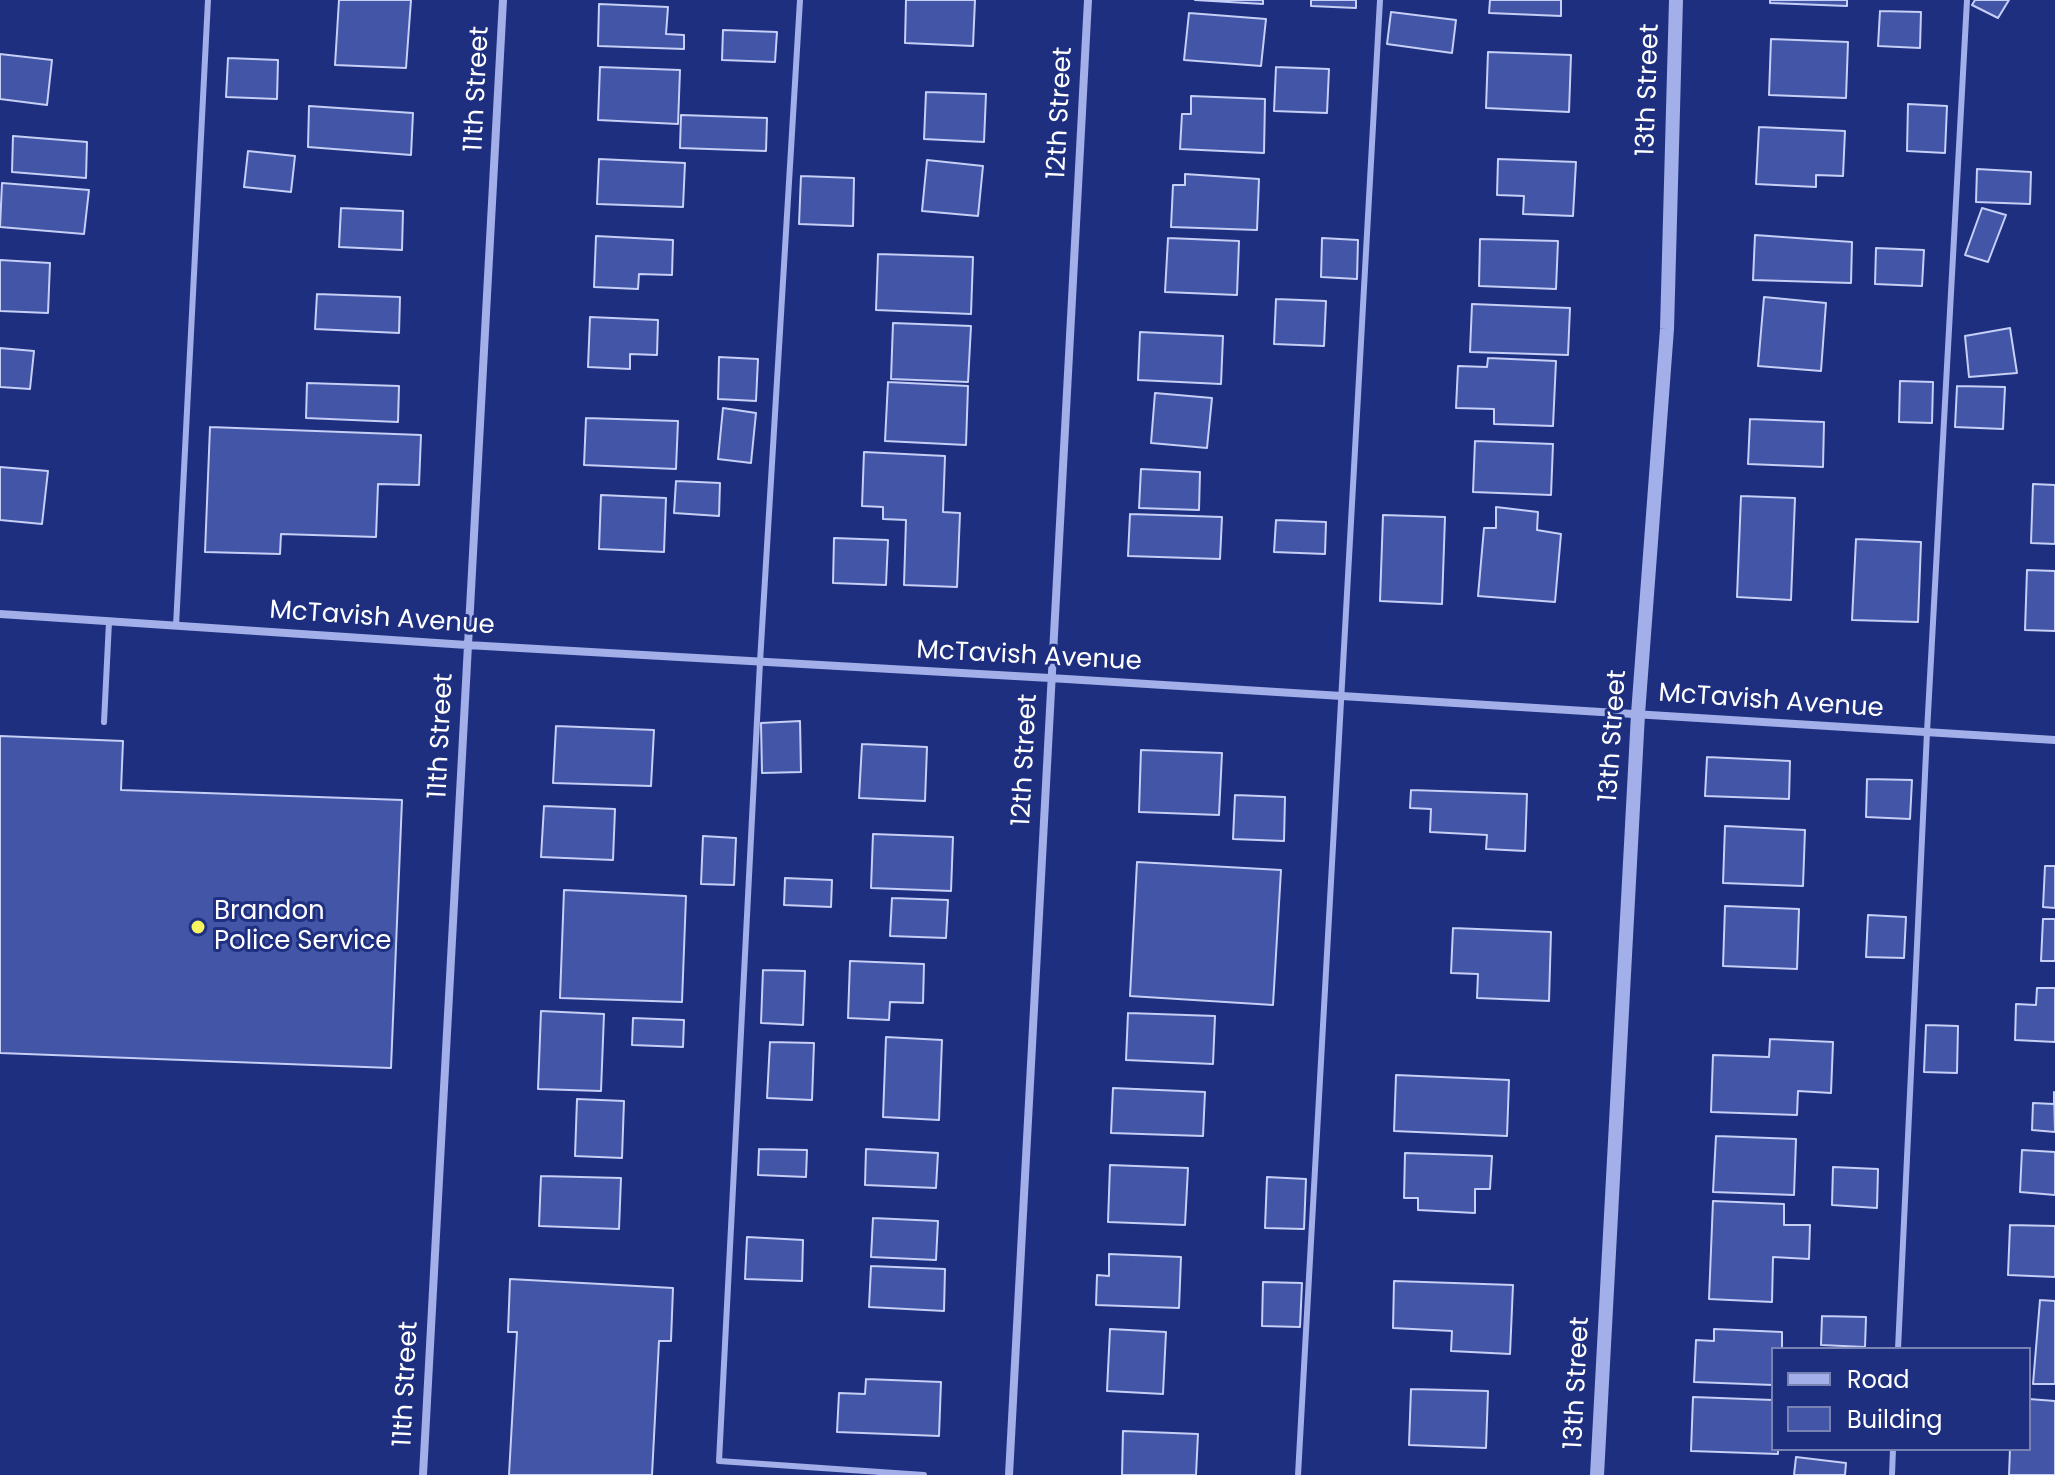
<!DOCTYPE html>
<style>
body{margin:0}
#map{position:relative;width:2055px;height:1475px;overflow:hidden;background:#1e2f80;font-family:Poppins,sans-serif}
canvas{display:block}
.legend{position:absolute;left:1771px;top:1347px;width:260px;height:104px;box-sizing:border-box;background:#1e2f80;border:2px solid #7882b3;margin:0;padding:10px 14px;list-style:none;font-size:24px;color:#fff}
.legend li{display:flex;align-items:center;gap:16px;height:40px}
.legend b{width:40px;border:2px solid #7882b3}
</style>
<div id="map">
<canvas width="2055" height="1475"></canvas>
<ul class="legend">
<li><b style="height:10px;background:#a2afe8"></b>Road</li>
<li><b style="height:22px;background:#4255a7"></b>Building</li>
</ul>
</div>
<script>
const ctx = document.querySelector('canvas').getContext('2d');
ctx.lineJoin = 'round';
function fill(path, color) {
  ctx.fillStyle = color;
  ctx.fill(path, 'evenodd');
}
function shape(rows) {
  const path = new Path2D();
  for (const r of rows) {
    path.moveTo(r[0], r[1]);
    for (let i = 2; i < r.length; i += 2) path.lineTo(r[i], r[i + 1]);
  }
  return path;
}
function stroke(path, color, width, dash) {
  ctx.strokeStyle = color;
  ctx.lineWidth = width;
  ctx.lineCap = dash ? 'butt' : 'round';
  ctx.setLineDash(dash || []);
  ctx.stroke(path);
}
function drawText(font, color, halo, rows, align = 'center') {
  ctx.font = font + ' Poppins,sans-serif';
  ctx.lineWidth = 6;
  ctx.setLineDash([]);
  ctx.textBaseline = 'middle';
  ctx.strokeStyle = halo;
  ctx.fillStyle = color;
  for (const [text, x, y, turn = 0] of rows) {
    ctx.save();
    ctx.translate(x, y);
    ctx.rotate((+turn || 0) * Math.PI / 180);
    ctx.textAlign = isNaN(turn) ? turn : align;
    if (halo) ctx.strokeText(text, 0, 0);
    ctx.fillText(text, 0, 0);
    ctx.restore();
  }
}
const building = shape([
 [339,0,411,0,406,68,335,65,339,0],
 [906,0,975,0,973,46,905,43,906,0],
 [1195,0,1263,0,1263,4,1195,0],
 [1311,0,1356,0,1356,8,1311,6,1311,0],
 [1490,0,1561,0,1561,16,1489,13,1490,0],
 [1770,0,1847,0,1847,6,1770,3,1770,0],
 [1975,0,2009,0,1998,18,1972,5,1975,0],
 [599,4,668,7,666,34,684,35,684,49,598,46,599,4],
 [1880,11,1921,12,1920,48,1878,46,1880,11],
 [1391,12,1456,20,1452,53,1387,44,1391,12],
 [1189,13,1266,19,1261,66,1184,60,1189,13],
 [723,30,777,32,775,62,722,60,723,30],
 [1771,39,1848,42,1846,98,1769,95,1771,39],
 [1488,52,1571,55,1569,112,1486,108,1488,52],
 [0,54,52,60,47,105,0,99,0,54],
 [228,58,278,60,277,99,226,97,228,58],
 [600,67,680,70,678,124,598,120,600,67],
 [1276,67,1329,69,1327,113,1274,111,1276,67],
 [926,92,986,94,984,142,924,139,926,92],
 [1191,96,1265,99,1264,153,1180,149,1182,114,1191,114,1191,96],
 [1908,104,1947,106,1945,153,1907,151,1908,104],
 [309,106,413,113,411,155,308,147,309,106],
 [681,115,767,118,766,151,680,148,681,115],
 [1759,127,1845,131,1843,176,1816,175,1816,187,1756,184,1759,127],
 [13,136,87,142,86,178,12,172,13,136],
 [248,151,295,156,291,192,244,187,248,151],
 [599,159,685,163,683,207,597,204,599,159],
 [1498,159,1576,162,1573,216,1523,214,1524,196,1497,195,1498,159],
 [927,160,983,166,978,216,922,211,927,160],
 [1977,169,2031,172,2030,204,1976,202,1977,169],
 [1185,174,1259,179,1257,230,1171,227,1173,185,1185,185,1185,174],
 [801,176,854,178,853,226,799,224,801,176],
 [2,183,89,190,84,234,0,227,2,183],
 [341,208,403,211,402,250,339,247,341,208],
 [1982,208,2006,215,1988,262,1965,255,1982,208],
 [1755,235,1852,242,1851,283,1753,280,1755,235],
 [596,236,673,240,672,275,639,274,638,289,594,287,596,236],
 [1168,238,1239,241,1237,295,1165,292,1168,238],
 [1322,238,1358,240,1357,279,1321,277,1322,238],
 [1480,239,1558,241,1556,289,1479,286,1480,239],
 [1876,248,1924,250,1922,286,1875,284,1876,248],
 [878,254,973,257,971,314,876,310,878,254],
 [0,260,50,263,48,313,0,311,0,260],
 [317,294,400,297,399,333,315,329,317,294],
 [1764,297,1826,303,1821,371,1758,366,1764,297],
 [1276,299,1326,301,1324,346,1274,344,1276,299],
 [1472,304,1570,308,1568,355,1470,352,1472,304],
 [590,317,658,320,657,355,630,354,630,369,588,367,590,317],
 [893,323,971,326,968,382,891,379,893,323],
 [2010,328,2017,373,1969,377,1965,336,2010,328],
 [1140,332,1223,336,1221,384,1138,380,1140,332],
 [0,348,34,351,30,389,0,387,0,348],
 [719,357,758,359,756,401,718,399,719,357],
 [1488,358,1556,361,1553,426,1494,424,1494,409,1456,408,1458,366,1487,367,1488,358],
 [1900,381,1933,382,1932,423,1899,422,1900,381],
 [888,382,968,386,966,445,885,441,888,382],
 [307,383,399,386,398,422,306,418,307,383],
 [1957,386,2005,387,2003,429,1955,427,1957,386],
 [1155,393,1212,398,1207,448,1151,443,1155,393],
 [723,408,756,413,751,463,718,459,723,408],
 [586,418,678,421,676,469,584,465,586,418],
 [1750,419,1824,422,1823,467,1748,464,1750,419],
 [210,427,421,435,419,485,378,484,376,537,281,534,280,554,205,552,210,427],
 [1475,441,1553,444,1551,495,1473,492,1475,441],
 [864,452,945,456,943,512,960,513,957,587,904,585,906,520,883,519,883,507,862,506,864,452],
 [0,467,48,471,42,524,0,520,0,467],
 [1141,469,1200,472,1199,510,1139,508,1141,469],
 [676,481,720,483,719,516,674,513,676,481],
 [2033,484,2055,485,2055,544,2031,543,2033,484],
 [601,495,666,498,664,552,599,549,601,495],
 [1741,496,1795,498,1791,600,1737,597,1741,496],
 [1496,507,1538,512,1537,530,1561,534,1555,602,1478,596,1484,528,1496,528,1496,507],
 [1130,514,1222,517,1220,559,1128,556,1130,514],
 [1383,515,1445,517,1442,604,1380,601,1383,515],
 [1276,520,1326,522,1325,554,1274,552,1276,520],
 [834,538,888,540,886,585,833,583,834,538],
 [1856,539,1921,542,1918,622,1852,620,1856,539],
 [2027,570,2055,571,2055,631,2025,630,2027,570],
 [800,721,801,772,762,773,761,723,800,721],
 [556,726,654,730,651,786,553,783,556,726],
 [0,736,123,741,121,790,402,800,391,1068,0,1053,0,736],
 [862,744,927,747,925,801,859,798,862,744],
 [1141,750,1222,753,1219,815,1139,812,1141,750],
 [1707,757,1790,761,1789,799,1705,796,1707,757],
 [1867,779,1912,780,1910,819,1866,817,1867,779],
 [1411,790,1527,794,1525,851,1486,849,1487,835,1430,832,1431,809,1410,808,1411,790],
 [1235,795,1285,797,1284,841,1233,839,1235,795],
 [544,806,615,809,613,860,541,857,544,806],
 [1725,826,1805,830,1803,886,1723,883,1725,826],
 [873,834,953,837,951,891,871,888,873,834],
 [703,836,736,838,734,885,701,884,703,836],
 [1137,862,1281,870,1273,1005,1130,996,1137,862],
 [2045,866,2055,866,2055,908,2043,907,2045,866],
 [785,878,832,880,831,907,784,905,785,878],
 [564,890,686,896,682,1002,560,998,564,890],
 [892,898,948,900,946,938,890,936,892,898],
 [1725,906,1799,909,1797,969,1723,966,1725,906],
 [1868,915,1906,917,1904,958,1866,957,1868,915],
 [2043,919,2055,919,2055,961,2041,961,2043,919],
 [1453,928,1551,932,1549,1001,1477,998,1478,974,1451,973,1453,928],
 [850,961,924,964,923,1003,890,1002,889,1020,848,1018,850,961],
 [763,970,805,971,803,1025,761,1023,763,970],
 [2037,988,2055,988,2055,1042,2015,1040,2016,1004,2036,1005,2037,988],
 [541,1011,604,1014,601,1091,538,1089,541,1011],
 [1128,1013,1215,1016,1213,1064,1126,1060,1128,1013],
 [633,1018,684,1020,683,1047,632,1045,633,1018],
 [1926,1025,1958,1026,1957,1073,1924,1072,1926,1025],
 [886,1037,942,1040,939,1120,883,1117,886,1037],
 [1770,1039,1833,1042,1831,1093,1798,1091,1797,1115,1711,1112,1713,1055,1769,1057,1770,1039],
 [770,1042,814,1043,812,1100,767,1098,770,1042],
 [1396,1075,1509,1080,1507,1136,1394,1131,1396,1075],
 [1113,1088,1205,1092,1203,1136,1111,1133,1113,1088],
 [2054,1092,2055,1132,2032,1130,2033,1103,2054,1104,2054,1092],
 [577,1099,624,1101,622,1158,575,1156,577,1099],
 [1716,1136,1796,1139,1794,1195,1713,1192,1716,1136],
 [759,1149,807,1150,806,1177,758,1175,759,1149],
 [866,1149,938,1153,936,1188,865,1185,866,1149],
 [2022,1150,2055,1152,2055,1195,2020,1192,2022,1150],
 [1405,1153,1492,1156,1490,1189,1475,1189,1475,1213,1418,1210,1418,1198,1404,1198,1405,1153],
 [1110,1165,1188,1168,1185,1225,1108,1222,1110,1165],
 [1833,1167,1878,1169,1877,1208,1832,1205,1833,1167],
 [541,1176,621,1178,619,1229,539,1226,541,1176],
 [1267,1177,1306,1179,1304,1229,1265,1228,1267,1177],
 [1713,1201,1784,1204,1784,1225,1810,1225,1809,1259,1773,1257,1772,1302,1709,1299,1713,1201],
 [873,1218,938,1221,936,1260,871,1257,873,1218],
 [2010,1225,2055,1226,2055,1277,2008,1275,2010,1225],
 [747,1237,803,1240,802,1281,745,1279,747,1237],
 [1109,1254,1181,1257,1179,1308,1096,1305,1097,1275,1109,1276,1109,1254],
 [871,1266,945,1269,944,1311,869,1307,871,1266],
 [510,1279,673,1288,671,1341,659,1341,652,1475,509,1475,517,1332,508,1332,510,1279],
 [1394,1281,1513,1285,1510,1354,1451,1351,1452,1331,1393,1328,1394,1281],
 [1263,1282,1302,1283,1300,1327,1262,1326,1263,1282],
 [2040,1300,2055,1301,2055,1384,2033,1384,2040,1300],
 [1822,1316,1866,1317,1865,1347,1821,1345,1822,1316],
 [1110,1329,1166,1332,1163,1394,1107,1391,1110,1329],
 [1714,1329,1782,1332,1782,1349,1773,1349,1773,1385,1694,1382,1696,1340,1714,1341,1714,1329],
 [866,1379,941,1382,939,1436,837,1432,839,1393,865,1394,866,1379],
 [1411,1389,1488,1391,1486,1448,1409,1445,1411,1389],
 [1693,1397,1773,1400,1773,1449,1778,1449,1778,1454,1691,1451,1693,1397],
 [2029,1399,2055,1401,2055,1475,2009,1475,2010,1449,2029,1449,2029,1399],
 [1123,1431,1198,1434,1196,1475,1122,1475,1123,1431],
 [1796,1457,1846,1463,1845,1475,1794,1475,1796,1457]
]);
const service = shape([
 [800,0,760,662,719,1461,924,1475],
 [176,626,208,0],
 [104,722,109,622],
 [1898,1349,1927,732,1967,0],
 [1298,1475,1380,0],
 [1892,1475,1893,1449]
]);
const minor = shape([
 [0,614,467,645,1050,678,2055,740],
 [423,1475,503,0],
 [1009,1475,1088,0]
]);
const tertiary = shape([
 [1597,1475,1638,714,1667,329,1676,0]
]);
const markers = [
 [198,927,8,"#f8f361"]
];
const streetNames = [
 ["11th Street",478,89,-87],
 ["13th Street",1649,90,-88],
 ["12th Street",1061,113,-87],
 ["McTavish Avenue",382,619,4],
 ["McTavish Avenue",1029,657,3],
 ["McTavish Avenue",1771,702,4],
 ["11th Street",442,736,-87],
 ["13th Street",1614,736,-86],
 ["12th Street",1026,760,-87],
 ["13th Street",1578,1383,-87],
 ["11th Street",407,1384,-87]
];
const poiNames = [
 ["Brandon",214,912],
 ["Police Service",214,942]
];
fill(building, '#4255a7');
stroke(building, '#c6cff6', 2);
stroke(service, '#a2afe8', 6);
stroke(minor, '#a2afe8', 8);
stroke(tertiary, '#a2afe8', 14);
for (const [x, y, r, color] of markers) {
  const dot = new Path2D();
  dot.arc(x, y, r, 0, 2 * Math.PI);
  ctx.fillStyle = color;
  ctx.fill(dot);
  stroke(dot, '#1e2f80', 3);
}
drawText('26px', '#fff', '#1e2f80', streetNames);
drawText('26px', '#fff', '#1e2f80', poiNames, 'left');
</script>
